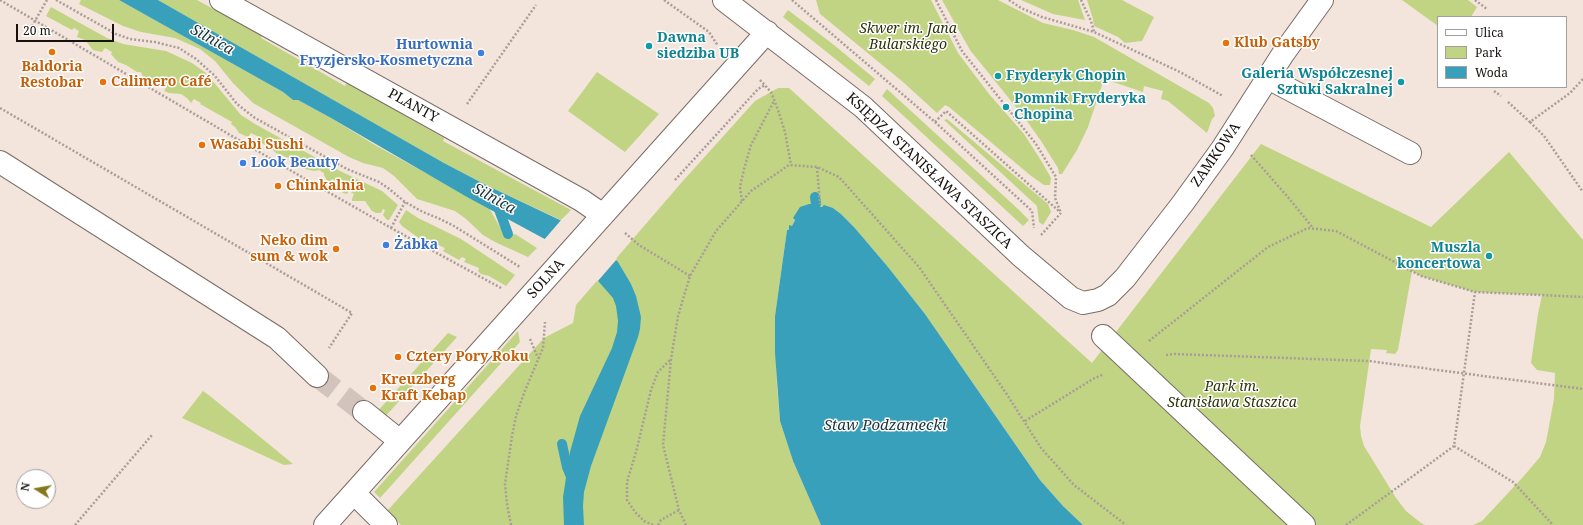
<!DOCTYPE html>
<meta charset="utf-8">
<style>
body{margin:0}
#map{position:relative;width:1583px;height:525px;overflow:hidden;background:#f3e4dc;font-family:"Noto Serif",serif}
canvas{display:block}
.legend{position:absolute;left:1437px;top:16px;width:130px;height:72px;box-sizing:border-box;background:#fff;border:1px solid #a2a09f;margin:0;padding:5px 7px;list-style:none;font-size:12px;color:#16110e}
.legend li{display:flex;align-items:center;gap:8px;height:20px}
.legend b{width:20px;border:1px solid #a2a09f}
.north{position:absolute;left:16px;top:469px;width:40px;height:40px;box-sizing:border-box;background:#fff;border:1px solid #a2a09f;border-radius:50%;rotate:281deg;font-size:11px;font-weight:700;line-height:16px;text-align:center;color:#16110e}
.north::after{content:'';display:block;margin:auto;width:14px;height:18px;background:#85781c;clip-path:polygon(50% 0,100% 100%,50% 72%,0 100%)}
.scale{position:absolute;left:16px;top:24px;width:98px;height:18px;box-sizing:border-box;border:2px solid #16110e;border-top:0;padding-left:5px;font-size:12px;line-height:14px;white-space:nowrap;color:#16110e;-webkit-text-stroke:3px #fff;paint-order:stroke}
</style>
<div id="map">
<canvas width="1583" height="525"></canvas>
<ul class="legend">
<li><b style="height:5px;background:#fff"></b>Ulica</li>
<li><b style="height:11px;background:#c1d483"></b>Park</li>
<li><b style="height:11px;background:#39a0bc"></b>Woda</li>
</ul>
<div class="north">N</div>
<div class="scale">20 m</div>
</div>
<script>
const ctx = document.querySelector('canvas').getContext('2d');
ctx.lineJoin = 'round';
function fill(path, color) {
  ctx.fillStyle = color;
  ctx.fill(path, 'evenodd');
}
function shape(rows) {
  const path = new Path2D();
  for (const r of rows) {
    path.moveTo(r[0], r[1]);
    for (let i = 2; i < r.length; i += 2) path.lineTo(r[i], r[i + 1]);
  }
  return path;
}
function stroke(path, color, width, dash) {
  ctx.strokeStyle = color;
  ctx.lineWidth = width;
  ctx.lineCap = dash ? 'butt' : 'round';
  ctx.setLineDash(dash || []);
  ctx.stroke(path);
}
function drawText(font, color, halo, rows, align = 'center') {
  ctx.font = font + ' "Noto Serif",serif';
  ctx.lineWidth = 3;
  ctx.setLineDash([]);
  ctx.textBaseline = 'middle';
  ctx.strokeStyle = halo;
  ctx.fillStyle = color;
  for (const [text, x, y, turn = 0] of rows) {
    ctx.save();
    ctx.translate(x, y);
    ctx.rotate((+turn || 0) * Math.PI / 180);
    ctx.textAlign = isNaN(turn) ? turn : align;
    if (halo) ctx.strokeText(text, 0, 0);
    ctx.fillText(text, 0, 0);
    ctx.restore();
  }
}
const green = shape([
 [81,0,119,0,283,92,293,100,298,100,331,118,375,145,489,208,505,236,515,234,537,248,528,257,495,242,483,235,466,219,455,211,417,199,394,176,383,168,363,163,349,157,253,103,233,83,215,61,200,49,175,38,141,32,123,26,79,4],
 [158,0,197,0,262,36,261,38,345,86,347,83,444,138,443,141,571,210,561,220,486,185,444,163],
 [816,0,931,0,958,53,989,94,1024,134,1042,162,1051,178,1050,185,1044,185,1030,175,949,107,945,105,937,113,903,82,825,18,820,14],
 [942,0,998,0,1043,23,1073,30,1094,37,1209,103,1213,108,1215,116,1212,119,1207,133,1168,101,1161,99,1163,91,1144,86,1143,92,1104,79,1088,127,1077,150,1062,174,1059,174,1058,168,1041,141,1024,117,970,50],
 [1021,0,1078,0,1085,20,1053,14],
 [1087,0,1122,0,1154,17,1142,41,1125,43,1118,37,1094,26,1093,19],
 [1402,0,1468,0,1477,7,1471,17,1438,17,1438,26],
 [51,7,107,38,123,44,166,51,192,63,206,73,241,115,255,124,340,171,382,191,398,205,389,220,387,220,383,215,385,210,383,209,381,213,376,213,372,211,365,201,352,201,352,199,354,194,349,191,347,194,343,193,335,185,336,181,332,179,329,183,327,181,324,175,324,173,319,170,314,171,301,168,293,160,276,153,270,147,257,141,259,137,251,133,248,137,239,133,235,127,231,124,232,122,200,104,201,103,194,99,191,103,187,98,181,94,169,93,164,91,168,84,160,79,156,83,145,82,141,72,137,72,126,65,118,62,111,54,112,52,105,48,102,52,93,50,85,40,77,37,79,31,74,28,72,30,46,16],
 [788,10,834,45,875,79,869,86,783,17],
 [597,72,659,114,625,152,568,111],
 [778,88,789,88,1092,363,1261,144,1431,227,1509,152,1583,240,1583,525,1473,525,1482,521,1523,477,1540,457,1546,442,1554,399,1555,373,1537,370,1531,363,1538,314,1542,295,1475,292,1421,276,1412,271,1398,350,1395,354,1386,353,1387,350,1371,349,1360,426,1361,436,1364,446,1396,498,1406,511,1421,523,1425,525,1083,525,1063,506,1040,480,925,314,888,267,854,227,841,214,833,208,822,207,816,207,793,218,795,219,792,227,790,228,789,230,787,230,775,316,777,386,780,421,793,461,821,525,401,525,387,511,544,338,573,323,576,305,682,182,755,101],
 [887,89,1018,209,1029,220,1023,226,882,96],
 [947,119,1048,204,1051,212,1043,225,1039,222,1037,206,944,120],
 [406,210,418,218,461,239,515,275,506,286,489,276,481,274,478,271,479,268,464,262,466,259,462,257,459,260,443,251,445,248,436,244,434,246,426,244,424,241,426,238,422,236,420,239,402,226,399,222],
 [518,331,520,342,380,498,374,492],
 [448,333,457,337,383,419,376,413],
 [203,391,210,396,293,464,284,465,182,418]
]);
const water = shape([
 [119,0,158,0,444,163,486,185,581,230,601,245,618,262,631,284,636,296,641,317,640,329,638,337,591,466,584,492,583,506,584,525,564,525,563,497,570,452,580,416,612,348,617,332,618,321,616,306,613,298,585,266,565,250,467,197,331,118,298,100,293,100,283,92],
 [809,204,816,204,816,207,822,207,824,205,833,208,841,214,854,227,888,267,925,314,1040,480,1063,506,1083,525,821,525,793,461,780,421,775,353,775,316,787,230,789,230,789,225,792,226,795,220,793,218,800,207]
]);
const pier = shape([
 [562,219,582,228,602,243,617,259,597,282,584,267,564,252,543,241]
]);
const stream = shape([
 [815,197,816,204],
 [497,204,508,234],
 [562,444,567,467,572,479]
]);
const minorTunnel = shape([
 [317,376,364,412]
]);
const path = shape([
 [0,0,295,173,391,228,501,288],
 [56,0,116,34,130,39,155,42,179,48,196,59,215,76,237,104,255,118,347,169,379,182,388,188,405,202,423,212,440,219,454,226,520,267],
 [664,0,709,32,718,46],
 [792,0,935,122,1032,211,1034,228],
 [936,0,962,51,1036,144,1056,177,1055,198,1061,213],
 [1009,0,1021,8,1042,17,1094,32,1180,72,1223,96],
 [1081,0,1091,21,1094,32],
 [1475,0,1487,9],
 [32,26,47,0],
 [760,80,771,92,778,110,785,132,791,165],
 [1494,91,1501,96],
 [1508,102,1530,122,1570,93,1583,79],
 [467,104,536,5],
 [0,108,352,313,329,348],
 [935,122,946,111,1060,212],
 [1530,122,1544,136,1583,192],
 [1251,155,1287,196,1313,228],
 [817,167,820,204],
 [675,180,758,89,765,85],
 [742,201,740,187,744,169,751,145,774,101],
 [391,228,405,202],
 [625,233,639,245,690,276],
 [1041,235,1061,213],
 [530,339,538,358],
 [1149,341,1268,247,1308,228,1336,231,1421,276,1475,292,1583,297],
 [1166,355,1174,354,1369,361,1583,389],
 [1025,421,1093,379,1104,374],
 [1454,446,1513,482,1553,525],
 [75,525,152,435],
 [511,525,507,504,505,484,512,436,516,416,524,393,543,348,545,322],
 [653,525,644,521,635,512,627,500,627,482,636,452,651,390,658,372,671,359],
 [658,525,661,520,679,510],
 [686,525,679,510,663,445,671,359,678,316,690,276,716,231,751,191,789,165,817,167,839,177,919,267,1006,393,1041,448,1074,485,1126,525],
 [1346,525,1454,446,1475,292]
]);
const minor = shape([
 [221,0,581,200,603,215],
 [724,0,863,107,1021,256,1071,298,1083,303,1098,300,1108,295,1125,278,1183,203,1222,149,1283,54,1322,0],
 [1268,78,1410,153],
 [0,162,277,338,317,376],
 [1103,336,1304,525],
 [364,412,400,441],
 [354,493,386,525],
 [325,525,767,32]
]);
const markers = [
 [1226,43,4,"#e8710a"],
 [649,46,4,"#0f9aa8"],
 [52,52,4,"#e8710a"],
 [481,53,4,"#3f7fe0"],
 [998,76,4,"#0f9aa8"],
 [103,82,4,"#e8710a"],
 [1401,82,4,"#0f9aa8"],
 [1006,107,4,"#0f9aa8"],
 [202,145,4,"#e8710a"],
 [243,163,4,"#3f7fe0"],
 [278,186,4,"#e8710a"],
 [386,245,4,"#3f7fe0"],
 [336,249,4,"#e8710a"],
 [1489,256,4,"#0f9aa8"],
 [398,357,4,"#e8710a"],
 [373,388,4,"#e8710a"]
];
const parkNames = [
 ["Skwer im. Jana",908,29],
 ["Bularskiego",908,45],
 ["Park im.",1232,387],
 ["Stanisława Staszica",1232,403]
];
const cultureNames = [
 ["Dawna",657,38],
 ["siedziba UB",657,54],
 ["Galeria Współczesnej",1393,74,"right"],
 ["Sztuki Sakralnej",1393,90,"right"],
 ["Fryderyk Chopin",1006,76],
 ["Pomnik Fryderyka",1014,99],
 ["Chopina",1014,115],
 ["Muszla",1481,248,"right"],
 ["koncertowa",1481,264,"right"]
];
const foodNames = [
 ["Klub Gatsby",1234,43],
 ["Baldoria",52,67,"center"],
 ["Restobar",52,83,"center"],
 ["Calimero Café",111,82],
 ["Wasabi Sushi",210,145],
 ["Chinkalnia",286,186],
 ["Neko dim",328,241,"right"],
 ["sum & wok",328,257,"right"],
 ["Cztery Pory Roku",406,357],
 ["Kreuzberg",381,380],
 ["Kraft Kebap",381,396]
];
const shopNames = [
 ["Hurtownia",473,45,"right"],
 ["Fryzjersko-Kosmetyczna",473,61,"right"],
 ["Look Beauty",251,163],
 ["Żabka",394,245]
];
const streetNames = [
 ["PLANTY",413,106,29],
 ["ZAMKOWA",1216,155,-55],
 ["KSIĘDZA STANISŁAWA STASZICA",929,171,43],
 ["SOLNA",546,279,-48]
];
const waterNames = [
 ["Silnica",212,40,29],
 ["Silnica",494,199,29],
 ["Staw Podzamecki",885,426]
];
fill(green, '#c1d483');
fill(water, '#39a0bc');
fill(pier, '#f3e4dc');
stroke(stream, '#39a0bc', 10);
stroke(minorTunnel, '#d2c4bd', 22, [22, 11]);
stroke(minor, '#796c66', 24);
stroke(path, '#a99d97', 2.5, [2, 2]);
stroke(minor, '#fff', 22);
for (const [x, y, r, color] of markers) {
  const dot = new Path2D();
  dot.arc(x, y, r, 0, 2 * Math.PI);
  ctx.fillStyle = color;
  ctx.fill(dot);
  stroke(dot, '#fff', 1.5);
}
drawText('italic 14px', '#2b3309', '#fff', parkNames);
drawText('bold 14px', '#0d838f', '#fff', cultureNames, 'left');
drawText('bold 14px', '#c56008', '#fff', foodNames, 'left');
drawText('bold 14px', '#366cbe', '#fff', shopNames, 'left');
drawText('14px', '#16110e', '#fff', streetNames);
drawText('italic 15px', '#1c333a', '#fff', waterNames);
</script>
